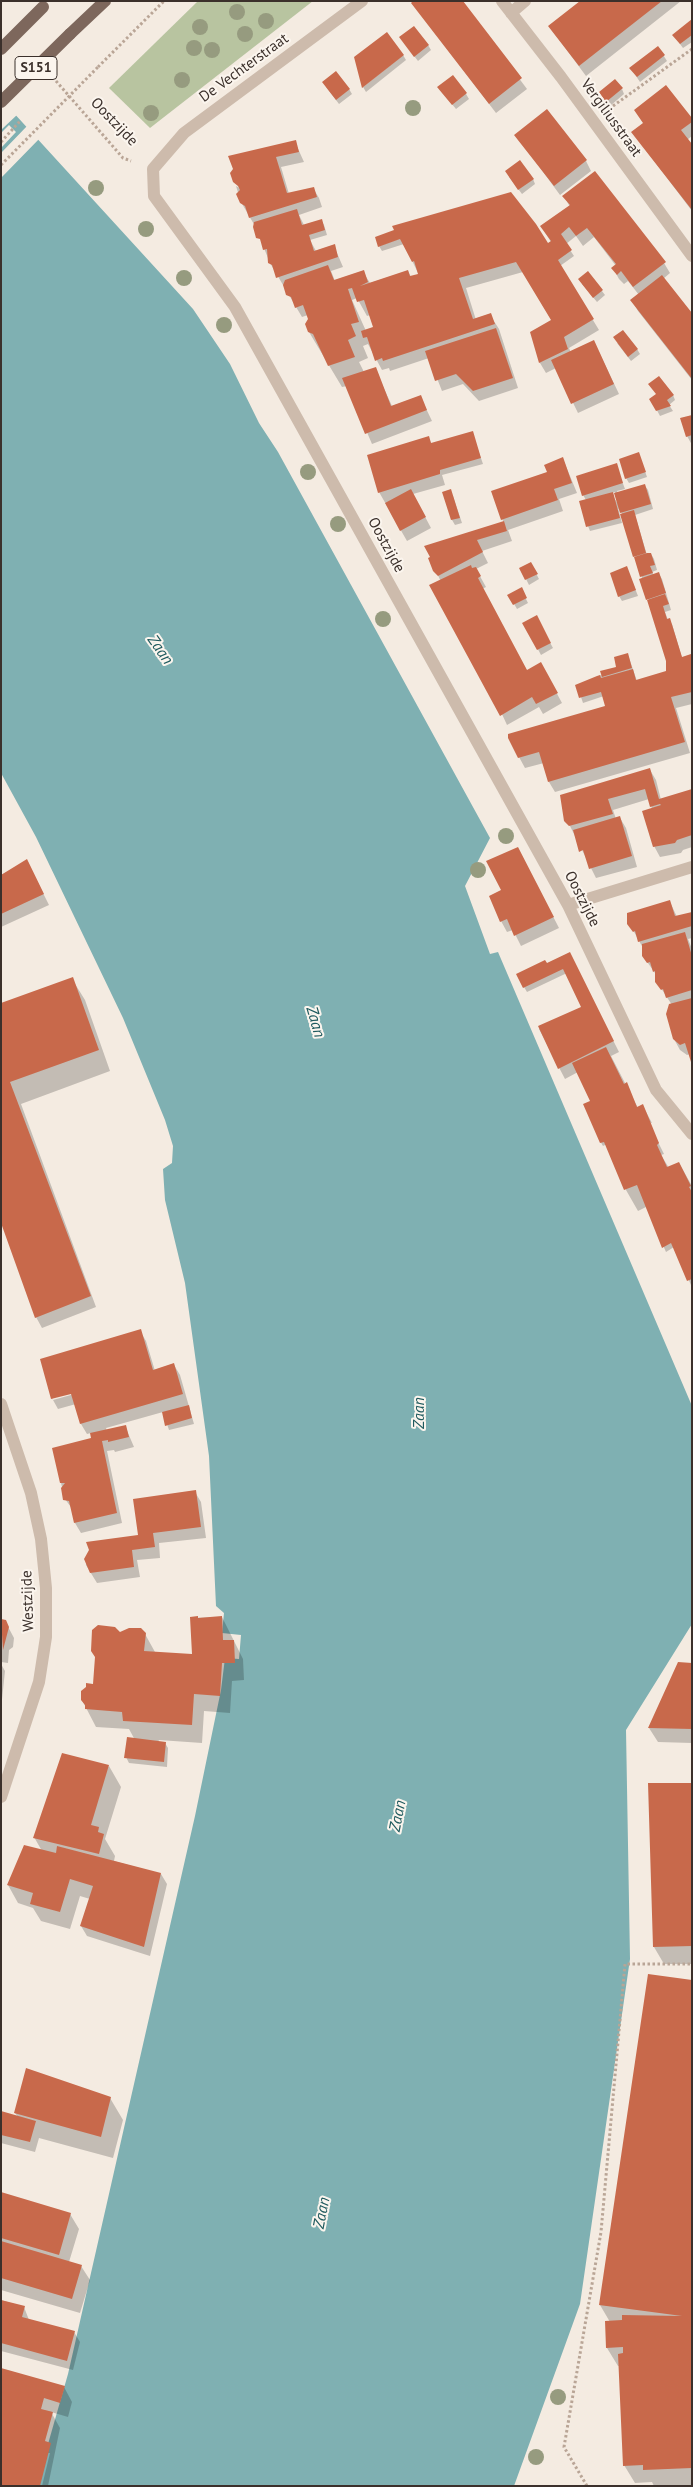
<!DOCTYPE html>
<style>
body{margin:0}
#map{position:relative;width:693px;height:2487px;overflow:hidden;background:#f4ebe1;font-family:"PT Sans",sans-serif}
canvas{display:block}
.frame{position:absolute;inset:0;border:2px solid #3b302b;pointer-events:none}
</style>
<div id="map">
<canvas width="693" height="2487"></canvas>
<div class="frame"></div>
</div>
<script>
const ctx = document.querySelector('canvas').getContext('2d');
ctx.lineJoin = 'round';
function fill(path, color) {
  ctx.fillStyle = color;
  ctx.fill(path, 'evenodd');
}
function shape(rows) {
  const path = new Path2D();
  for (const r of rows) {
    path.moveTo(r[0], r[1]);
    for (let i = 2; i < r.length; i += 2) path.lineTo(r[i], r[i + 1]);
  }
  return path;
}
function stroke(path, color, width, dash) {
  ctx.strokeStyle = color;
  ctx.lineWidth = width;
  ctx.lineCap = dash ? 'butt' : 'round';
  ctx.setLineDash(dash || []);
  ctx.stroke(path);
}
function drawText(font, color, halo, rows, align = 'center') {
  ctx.font = font + ' "PT Sans",sans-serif';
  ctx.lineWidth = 4;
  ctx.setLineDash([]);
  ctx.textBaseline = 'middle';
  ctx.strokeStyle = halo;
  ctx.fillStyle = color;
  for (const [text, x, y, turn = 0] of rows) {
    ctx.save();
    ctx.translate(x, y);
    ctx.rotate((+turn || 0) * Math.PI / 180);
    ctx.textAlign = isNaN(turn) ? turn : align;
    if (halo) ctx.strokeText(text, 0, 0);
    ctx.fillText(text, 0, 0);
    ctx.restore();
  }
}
const green = shape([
 [198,1,313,1,150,128,109,88]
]);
const water = shape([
 [1,99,193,309,230,364,259,423,278,452,490,838,465,886,490,954,498,952,692,1406,692,1624,626,1730,630,1959,580,2304,514,2486,36,2486,68,2374,195,1816,221,1690,225,1658,239,1659,241,1635,222,1633,224,1613,216,1606,209,1456,185,1283,165,1200,163,1169,172,1163,173,1146,165,1120,123,1018,36,837,1,773]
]);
const pier = shape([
 [1,97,18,114,1,130],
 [9,125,16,132,1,148,1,133],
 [28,125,40,138,1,178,1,153]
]);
const shadow = shape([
 [461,1,527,89,496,113,412,3],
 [581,1,681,1,586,76,549,26],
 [692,21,692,42,683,48,677,40],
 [404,43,428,45,431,50,418,61],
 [658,47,667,61,640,82,634,73],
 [403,55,406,60,366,92,363,87],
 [326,87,349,89,352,94,339,104],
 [622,89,624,94,610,106,603,97],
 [442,92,466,94,469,99,456,109],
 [635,110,692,120,692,136,687,140,692,146,692,211,633,133,644,124],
 [516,135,586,161,591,171,560,195],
 [295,142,304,162,281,167,289,194,313,188,319,198,322,207,299,215,304,225,321,220,324,225,327,235,310,240,316,251,334,246,343,267,331,271,335,281,363,272,370,283,408,271,411,277,419,275,404,244,382,251,379,246,401,238,548,245,551,242,541,226,570,207,564,196,664,263,670,273,663,279,692,315,692,380,638,311,632,300,639,295,628,281,624,284,619,279,613,268,616,266,594,237,583,246,576,236,566,244,574,256,560,266,599,330,569,348,571,353,599,352,619,394,578,413,556,368,546,373,540,363,532,333,552,321,523,272,466,288,476,320,490,315,499,329,518,388,479,401,463,384,442,391,429,358,390,371,389,368,382,370,368,344,363,346,368,358,359,362,364,372,375,369,392,406,420,396,432,421,372,444,347,386,342,387,309,332,308,315,302,317,270,263,255,226,241,202,236,186,243,190,234,182],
 [357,298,367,316,370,315,375,328,366,331,352,300],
 [509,177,533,179,535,184,522,194],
 [588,273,605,295,597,302,582,284],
 [617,343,637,349,640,354,631,361],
 [673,395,675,400,669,405,673,411,660,416,651,399],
 [692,416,692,445,687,436],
 [472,432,483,464,442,475,445,485,413,494,431,528,407,541,379,492,428,438,432,444],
 [639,454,647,477,629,483,626,478],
 [563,459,577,493,559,499,563,511,508,530,512,541,482,551,488,563,476,569,486,587,482,589,527,671,541,664,562,703,543,714,539,707,507,725,430,558,504,522,502,519],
 [616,465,625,489,617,491,618,493,645,486,648,490,653,509,635,515,647,555,651,554,654,559,657,570,652,572,654,575,659,574,662,579,671,610,665,612,668,620,672,624,682,658,692,659,692,704,676,708,690,753,555,792,549,782,544,763,525,768,519,757,607,706,604,696,583,703,577,685,618,668,628,655,637,681,668,671,667,661,623,515,618,508,622,523,590,531,588,526,586,500,583,495],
 [615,492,619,503,618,504,611,493],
 [453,496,462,523,455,525,452,520],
 [531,564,539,579,529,585,521,569],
 [627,568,638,596,622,601,619,596],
 [521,589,528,603,517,609,509,595],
 [536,617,553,648,541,655,524,623],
 [650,770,656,780,661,800,692,791,692,847,683,850,681,853,660,857,654,846,652,809,649,799,613,810,616,819,620,818,626,828,637,867,596,878,563,812],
 [523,858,559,928,521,946,513,930,507,932,501,921,502,891],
 [27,861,49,905,1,927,1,875],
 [670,902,677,917,692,913,692,938,688,939,692,949,692,1062,690,1054,687,1055,680,1050,674,1039,672,1005,657,982,655,973,643,956,643,948,628,921],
 [569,953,619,1052,611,1056,638,1108,645,1110,652,1123,648,1122,664,1154,661,1155,669,1168,679,1163,692,1186,691,1285,674,1247,666,1252,646,1207,638,1211,626,1190,607,1144,603,1146,600,1141,592,1101,578,1072,565,1079,539,1029,582,1007,567,973,527,992,524,987,546,964],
 [72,979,85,1000,110,1071,21,1104,96,1307,42,1328,36,1317,1,1005],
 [140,1331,146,1341,155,1371,174,1365,180,1375,194,1424,169,1430,163,1412,106,1428,107,1431,125,1426,134,1447,115,1452,114,1450,107,1451,122,1523,81,1533,75,1523,73,1510,65,1499,61,1483,92,1439,91,1433,87,1434,81,1424,76,1404,58,1409,53,1400,78,1393,77,1391,53,1398,53,1400,41,1360],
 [195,1492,201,1502,206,1538,159,1543,160,1558,137,1560,140,1577,97,1583,86,1565,86,1559,90,1551,139,1536],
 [222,1617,243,1659,244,1680,232,1681,230,1713,204,1711,202,1743,159,1740,158,1742,165,1743,168,1748,167,1767,129,1763,126,1757,135,1740,129,1729,96,1727,82,1700,95,1685,120,1633,145,1634,155,1652,193,1656,191,1618],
 [1,1621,5,1621,14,1638,13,1647,9,1650,8,1663,1,1662],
 [1,1664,5,1671,1,1709],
 [692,1664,692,1743,658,1742,649,1728],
 [109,1766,121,1787,105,1839,115,1856,114,1861,161,1874,167,1884,150,1956,87,1936,81,1926,90,1899,80,1896,70,1929,41,1921,33,1908,18,1903,8,1885,25,1846,42,1851,34,1837],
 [692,1784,692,1964,664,1964,654,1947],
 [692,1982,692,2486,654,2486,652,2482,635,2483,624,2465,620,2366,618,2366,607,2348,606,2322,610,2322,600,2305],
 [110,2098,123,2120,113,2158,39,2138,35,2152,1,2143,1,2112,18,2117,15,2113],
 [1,2193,70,2214,79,2229,69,2262,81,2266,90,2280,80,2313,1,2290],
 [1,2300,24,2307,29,2320,74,2332,80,2342,73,2370,1,2351],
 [1,2370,64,2387,72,2402,68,2417,51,2412,60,2428,48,2486,42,2486,50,2453,47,2453]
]);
const building = shape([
 [413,1,463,1,522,78,489,104,411,3],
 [580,1,662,1,579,66,548,26],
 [692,19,692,35,680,44,672,35],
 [414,26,429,45,414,57,399,37],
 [387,32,404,55,362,88,354,57],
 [658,46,665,55,637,77,629,68],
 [336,71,350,89,336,100,322,82],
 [453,75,467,93,452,105,437,87],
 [615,79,623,88,606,102,599,92],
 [666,85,692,118,692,122,681,130,692,144,692,210,631,132,643,123,634,110],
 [547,109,587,160,554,186,514,135],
 [296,140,299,152,276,157,287,193,314,187,317,197,249,218,245,206,240,203,236,194,240,190,238,186,233,182,230,173,233,169,228,156],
 [520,160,534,179,518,190,505,171],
 [595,171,666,262,633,287,621,271,617,275,611,268,616,264,587,228,576,236,569,227,561,234,572,250,558,260,594,319,564,337,568,349,539,363,530,332,551,320,516,262,459,278,473,319,491,313,495,324,383,361,382,358,375,361,367,337,363,338,361,331,373,327,364,300,357,302,352,288,348,289,359,322,351,324,356,336,348,340,355,357,328,366,313,334,308,332,305,324,308,319,303,305,295,308,291,297,286,295,283,285,285,280,328,265,334,280,364,270,368,282,360,286,408,270,410,276,418,274,414,261,412,262,400,239,378,247,375,237,394,230,392,226,511,192,536,224,548,243,551,241,540,226,570,205,562,196],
 [297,209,302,225,322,219,325,230,309,235,314,251,335,244,338,257,276,278,272,265,268,263,267,249,263,250,260,239,256,238,253,227,254,222],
 [588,271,603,290,593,298,578,279],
 [662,275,692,313,692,379,630,300],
 [496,328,513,378,473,391,456,374,435,381,425,351],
 [623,330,638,349,628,357,613,337],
 [594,340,614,384,571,404,551,360],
 [376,367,391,406,421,395,427,410,365,434,342,378],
 [659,376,674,395,667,400,671,406,656,411,649,399,656,394,648,384],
 [692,415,692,435,686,437,680,418],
 [473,431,481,458,440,470,440,474,378,493,367,455,429,436,431,443],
 [639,452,646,472,625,479,619,459],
 [563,457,572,483,554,489,558,500,501,520,491,491,547,472,544,465],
 [617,463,623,483,582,496,576,476],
 [645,484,651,504,620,513,614,493],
 [411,489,426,517,400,531,385,503],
 [451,489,460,518,451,520,442,492],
 [613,492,620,518,586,527,579,501],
 [634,510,646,553,633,557,620,514],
 [504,521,507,531,477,540,483,552,438,576,433,571,428,558,430,557,424,546],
 [647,553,651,553,655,565,650,566,653,573,640,577,634,557],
 [531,562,538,574,525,580,519,568],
 [471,565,472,568,476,567,481,576,478,578,527,670,541,662,558,693,536,704,532,697,500,716,429,585],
 [627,566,636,590,618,597,610,573],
 [659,572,666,593,646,600,639,579],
 [522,587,527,598,513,605,507,595],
 [665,594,669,604,663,606,667,619,670,618,682,657,691,654,692,659,692,692,671,697,685,742,548,782,539,752,518,758,508,738,508,734,605,706,601,692,579,698,575,685,597,676,600,675,601,678,633,669,636,680,666,671,666,661,647,600],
 [537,615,551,643,537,650,522,623],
 [628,653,632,668,602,677,600,671,616,667,614,657],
 [650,768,659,799,692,789,692,835,677,840,675,843,653,847,642,811,661,805,660,804,650,807,645,789,608,799,613,814,569,826,564,821,560,795],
 [620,816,632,856,589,869,583,850,579,852,573,830],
 [518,847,554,917,514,936,507,919,500,922,489,896,501,890,486,861],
 [27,859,44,894,1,914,1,875],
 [670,900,675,916,692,912,692,926,638,942,635,931,633,932,627,924,627,913],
 [685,932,692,956,692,990,666,998,663,989,661,990,655,982,655,971,653,972,650,962,647,963,642,956,642,944],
 [570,952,614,1041,558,1069,538,1026,581,1007,563,969,523,988,516,974,545,960,547,963],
 [73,977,99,1050,10,1082,91,1296,35,1318,1,1223,1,1003],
 [692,998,692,1062,691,1062,685,1043,680,1045,673,1039,666,1014,669,1004],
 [606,1047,624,1084,627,1082,637,1107,643,1104,659,1143,657,1145,667,1167,679,1162,691,1186,689,1187,692,1192,692,1279,687,1281,671,1243,662,1248,637,1185,624,1190,604,1142,600,1143,583,1104,590,1101,572,1063],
 [141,1329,153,1370,174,1363,183,1394,80,1424,71,1394,51,1399,40,1359],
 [189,1405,192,1418,165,1426,162,1412],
 [126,1425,129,1437,108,1442,108,1440,102,1441,117,1513,74,1523,69,1501,63,1500,61,1488,65,1483,60,1483,52,1448,91,1438,90,1433],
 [196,1490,201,1527,153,1533,155,1547,132,1550,134,1567,90,1573,84,1559,89,1550,86,1542,138,1535,133,1499],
 [198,1616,198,1618,222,1616,223,1640,234,1640,235,1663,222,1663,220,1696,194,1694,192,1725,123,1721,122,1712,85,1709,85,1705,81,1700,81,1691,86,1687,86,1683,93,1684,95,1657,91,1651,92,1630,98,1625,115,1627,120,1632,129,1628,141,1628,146,1633,144,1651,192,1654,190,1617],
 [1,1619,6,1620,9,1627,3,1650],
 [678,1662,692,1663,692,1729,648,1728],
 [127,1737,166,1742,164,1762,124,1758],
 [62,1753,109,1765,91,1825,99,1827,98,1832,104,1834,99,1854,33,1838],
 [648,1783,692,1783,692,1946,653,1947],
 [24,1845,56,1853,57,1846,161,1873,144,1947,80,1926,93,1886,70,1879,60,1912,30,1904,33,1893,7,1885],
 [648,1974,692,1980,692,2468,643,2470,643,2465,623,2466,618,2354,623,2353,623,2347,606,2348,605,2321,622,2320,622,2315,682,2316,599,2305],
 [26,2068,111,2097,101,2137,14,2113],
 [1,2111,36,2121,30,2142,1,2135],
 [1,2192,71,2213,59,2255,1,2238],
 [1,2241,82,2265,72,2299,1,2278],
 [1,2300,25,2306,22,2317,75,2331,67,2361,1,2343],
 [1,2368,65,2386,60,2403,44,2398,41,2409,53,2412,45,2441,51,2443,40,2486,1,2486]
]);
const path = shape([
 [98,67,164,1],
 [56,81,123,158,131,161],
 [613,106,692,49],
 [1,142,21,120],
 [587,2486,564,2447,601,2232,625,1964,692,1964]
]);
const minor = shape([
 [362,1,184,133,153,169,154,196,235,307,568,905,656,1090,692,1134],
 [502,1,561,77,692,256],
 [511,13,525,1],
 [568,905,692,867],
 [1,1404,31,1493,41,1539,46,1588,46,1637,39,1682,1,1797]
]);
const major = shape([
 [70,34,105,1]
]);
const pathBridge = shape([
 [1,165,98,67]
]);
const majorBridge = shape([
 [1,49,43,7],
 [1,102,70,34]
]);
const trees = [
 [237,12],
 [266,21],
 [200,27],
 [245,34],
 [194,48],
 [212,50],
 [182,80],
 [413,108],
 [151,113],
 [96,188],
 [146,229],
 [184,278],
 [224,325],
 [308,472],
 [338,524],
 [383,619],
 [506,836],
 [478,870],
 [558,2397],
 [536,2457]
];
const shields = [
 [36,68,42]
];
const shieldNames = [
 ["S151",36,68]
];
const streetNames = [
 ["De Vechterstraat",244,68,-36],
 ["Vergiliusstraat",611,118,54],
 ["Oostzijde",114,122,46],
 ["Oostzijde",386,545,61],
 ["Oostzijde",582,899,63],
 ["Westzijde",28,1601,-92]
];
const waterNames = [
 ["Zaan",160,650,55],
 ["Zaan",315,1022,74],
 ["Zaan",419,1413,-90],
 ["Zaan",398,1816,-79],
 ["Zaan",322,2213,-79]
];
fill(green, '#b8c4a0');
fill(water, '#7fb0b2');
fill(pier, '#f4ebe1');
fill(shadow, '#0003');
fill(building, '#c8694b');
stroke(path, '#b9a596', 3, [2.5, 2.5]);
stroke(minor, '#cdbbac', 12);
stroke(major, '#7d675c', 12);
stroke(pathBridge, '#b9a596', 3, [2.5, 2.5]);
stroke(majorBridge, '#7d675c', 12);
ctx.fillStyle = '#969b7f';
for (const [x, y] of trees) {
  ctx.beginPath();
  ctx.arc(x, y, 8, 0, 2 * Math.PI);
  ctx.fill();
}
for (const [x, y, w] of shields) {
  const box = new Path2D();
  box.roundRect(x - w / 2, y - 11.5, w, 23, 4);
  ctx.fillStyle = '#fbf5ee';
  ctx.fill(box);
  stroke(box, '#3b302b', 1);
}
drawText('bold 14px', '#3b302b', null, shieldNames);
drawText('15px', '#3b302b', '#fbf5ee', streetNames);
drawText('italic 16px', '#1f5a5e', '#fbf5ee', waterNames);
</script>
